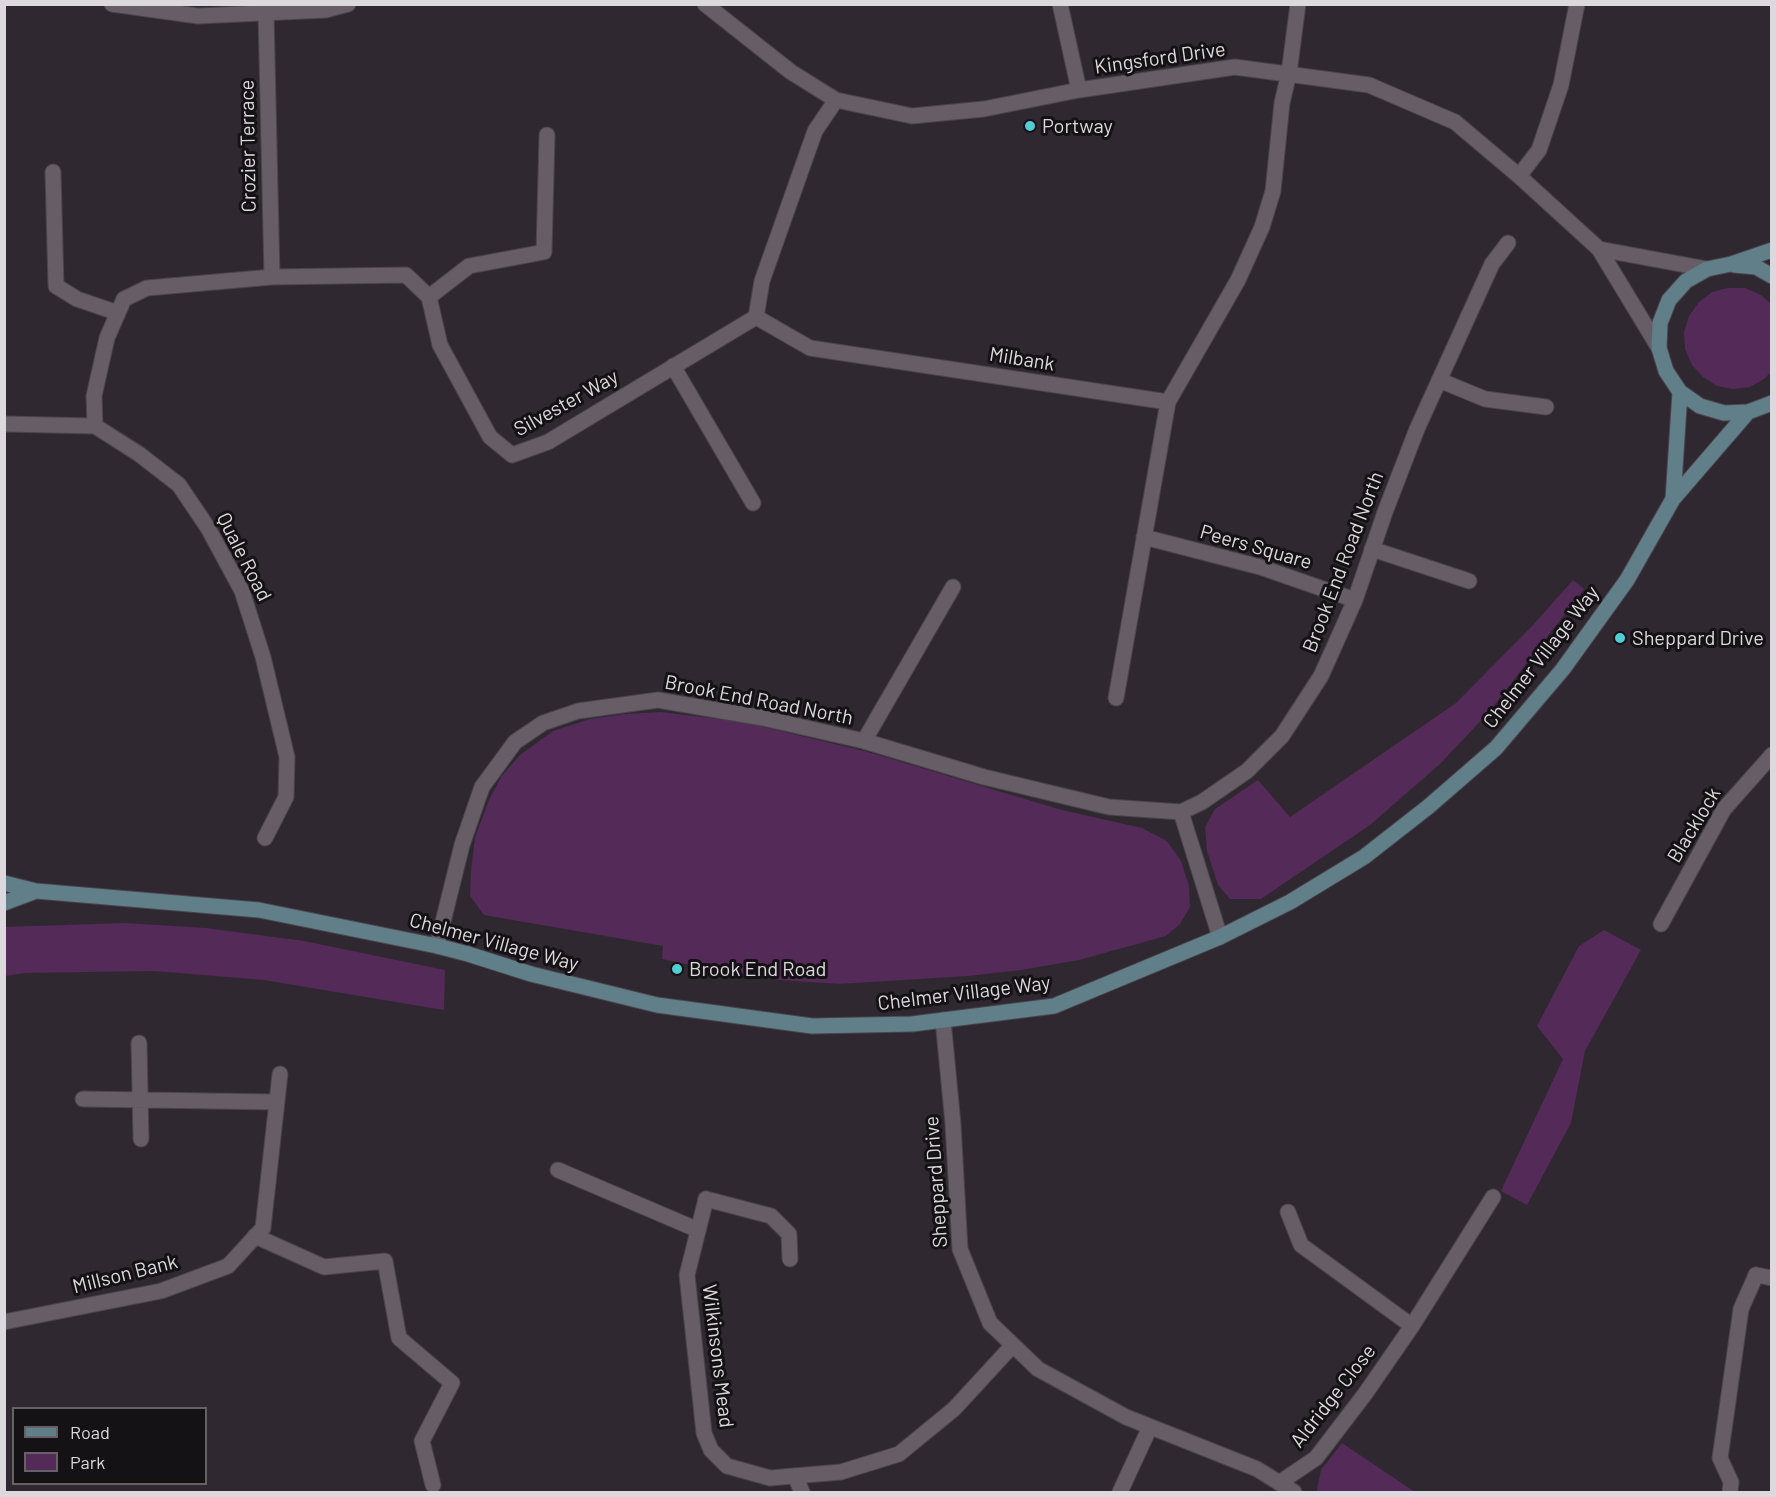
<!DOCTYPE html>
<style>
body{margin:0}
#map{position:relative;width:1776px;height:1497px;overflow:hidden;background:#2f2830;font-family:Barlow,sans-serif}
canvas{display:block}
.frame{position:absolute;inset:0;border:6px solid #ddd8de;pointer-events:none}
.legend{position:absolute;left:12px;top:1407px;width:195px;height:78px;box-sizing:border-box;background:#151215;border:2px solid #656165;margin:0;padding:8px 10px;list-style:none;font-size:18px;color:#ddd8de}
.legend li{display:flex;align-items:center;gap:12px;height:30px}
.legend b{width:30px;border:2px solid #656165}
</style>
<div id="map">
<canvas width="1776" height="1497"></canvas>
<div class="frame"></div>
<ul class="legend">
<li><b style="height:8px;background:#617f89"></b>Road</li>
<li><b style="height:16px;background:#542a58"></b>Park</li>
</ul>
</div>
<script>
const ctx = document.querySelector('canvas').getContext('2d');
ctx.lineJoin = 'round';
function fill(path, color) {
  ctx.fillStyle = color;
  ctx.fill(path, 'evenodd');
}
function shape(rows) {
  const path = new Path2D();
  for (const r of rows) {
    path.moveTo(r[0], r[1]);
    for (let i = 2; i < r.length; i += 2) path.lineTo(r[i], r[i + 1]);
  }
  return path;
}
function stroke(path, color, width, dash) {
  ctx.strokeStyle = color;
  ctx.lineWidth = width;
  ctx.lineCap = dash ? 'butt' : 'round';
  ctx.setLineDash(dash || []);
  ctx.stroke(path);
}
function drawText(font, color, halo, rows, align = 'center') {
  ctx.font = font + ' Barlow,sans-serif';
  ctx.lineWidth = 6;
  ctx.setLineDash([]);
  ctx.textBaseline = 'middle';
  ctx.strokeStyle = halo;
  ctx.fillStyle = color;
  for (const [text, x, y, turn = 0] of rows) {
    ctx.save();
    ctx.translate(x, y);
    ctx.rotate((+turn || 0) * Math.PI / 180);
    ctx.textAlign = isNaN(turn) ? turn : align;
    if (halo) ctx.strokeText(text, 0, 0);
    ctx.fillText(text, 0, 0);
    ctx.restore();
  }
}
const green = shape([
 [1728,288,1745,288,1761,295,1771,304,1771,372,1764,379,1750,387,1733,389,1717,386,1703,377,1692,365,1685,349,1684,332,1689,316,1699,302,1712,292],
 [1573,580,1584,589,1489,712,1440,764,1370,825,1261,899,1230,899,1218,885,1207,851,1205,827,1215,809,1258,780,1290,817,1456,703,1533,625],
 [661,712,743,722,868,752,1062,810,1142,828,1167,841,1181,861,1189,886,1190,907,1180,924,1166,936,1079,960,1021,970,968,976,839,984,780,980,709,969,662,959,663,946,484,915,470,896,471,871,475,837,489,800,501,777,520,755,553,731,590,719,626,714],
 [125,923,206,928,304,941,445,970,444,1010,264,980,154,971,25,973,5,976,5,927],
 [1604,930,1641,950,1585,1051,1571,1123,1527,1205,1501,1191,1563,1059,1537,1026,1579,946],
 [1342,1443,1415,1492,1318,1492,1317,1489,1321,1470]
]);
const lane = shape([
 [1372,549,1469,581],
 [864,741,953,587],
 [139,1043,141,1139],
 [83,1099,276,1102],
 [558,1170,698,1230],
 [706,1199,771,1216,789,1234,790,1259],
 [255,1236,324,1267,385,1261,399,1338,452,1383,422,1441,433,1485],
 [795,1476,802,1492],
 [1730,1492,1731,1482,1720,1458,1741,1309,1756,1275]
]);
const street = shape([
 [112,4,198,16,326,10,348,4],
 [705,4,791,72,836,100,912,116,984,109,1079,90,1235,67,1369,85,1455,122,1519,176,1599,249,1659,348],
 [1060,4,1079,90],
 [266,13,272,277],
 [836,100,815,131,762,281,756,317,810,348,1168,402,1238,280,1262,227,1273,191,1282,103,1289,73,1298,4],
 [53,172,56,286,77,299,118,313],
 [1519,176,1539,150,1561,85,1577,4],
 [1599,249,1707,269],
 [429,297,469,266,544,252,547,135],
 [673,366,753,503],
 [1439,380,1485,399,1546,407],
 [4,424,95,426,139,454,179,485,208,528,242,591,263,657,287,757,286,797,265,838],
 [95,426,94,396,107,338,124,299,147,288,272,277,406,275,429,297,440,345,490,437,512,455,548,442,756,317],
 [1144,537,1260,567,1355,600],
 [1116,698,1168,402],
 [1181,812,1220,937],
 [1661,924,1724,809,1772,755],
 [437,946,462,845,482,787,515,742,543,723,578,711,658,700,763,718,864,741,984,777,1109,807,1181,812,1202,802,1247,771,1282,736,1321,676,1355,600,1385,512,1417,429,1492,264,1508,243],
 [943,1020,953,1124,960,1249,990,1323,1038,1369,1126,1417,1257,1469,1294,1492],
 [706,1199,687,1275,704,1433,711,1450,727,1466,770,1478,841,1472,899,1454,954,1409,1013,1345],
 [1288,1212,1301,1245,1412,1326],
 [1756,1275,1772,1278],
 [4,1322,161,1291,228,1266,263,1228,280,1074],
 [1279,1483,1316,1458,1365,1394,1412,1326,1493,1197],
 [1120,1492,1150,1427]
]);
const secondary = shape([
 [1772,250,1731,264,1707,269,1686,281,1669,300,1660,323,1659,348,1666,371,1680,392,1700,406,1724,413,1748,412,1772,403],
 [1734,265,1756,267,1772,276],
 [1673,499,1680,392],
 [4,883,36,891,259,910,437,946,468,954,531,974,657,1005,812,1026,912,1024,1054,1006,1220,937,1290,902,1364,857,1428,807,1496,748,1563,669,1627,580,1673,499,1748,412],
 [4,903,36,891]
]);
const markers = [
 [1030,126,6,"#52ccd5"],
 [1620,638,6,"#52ccd5"],
 [677,969,6,"#52ccd5"]
];
const streetNames = [
 ["Kingsford Drive",1160,58,-8],
 ["Crozier Terrace",248,146,-91],
 ["Milbank",1022,359,9],
 ["Silvester Way",566,403,-29],
 ["Peers Square",1256,547,16],
 ["Quale Road",244,557,63],
 ["Brook End Road North",1343,562,-69],
 ["Chelmer Village Way",1541,657,-52],
 ["Brook End Road North",759,700,11],
 ["Blacklock",1694,825,-59],
 ["Chelmer Village Way",494,942,15],
 ["Chelmer Village Way",964,993,-7],
 ["Sheppard Drive",936,1182,-94],
 ["Millson Bank",125,1274,-14],
 ["Wilkinsons Mead",718,1356,83],
 ["Aldridge Close",1333,1396,-52]
];
const poiNames = [
 ["Portway",1042,126],
 ["Sheppard Drive",1632,638],
 ["Brook End Road",689,969]
];
fill(green, '#542a58');
stroke(lane, '#4a444b', 17);
stroke(street, '#4a444b', 17);
stroke(secondary, '#4a444b', 17);
stroke(lane, '#665d67', 15);
stroke(street, '#665d67', 15);
stroke(secondary, '#617f89', 15);
for (const [x, y, r, color] of markers) {
  const dot = new Path2D();
  dot.arc(x, y, r, 0, 2 * Math.PI);
  ctx.fillStyle = color;
  ctx.fill(dot);
  stroke(dot, '#151215', 2);
}
drawText('20px', '#ddd8de', '#151215', streetNames);
drawText('20px', '#ddd8de', '#151215', poiNames, 'left');
</script>
